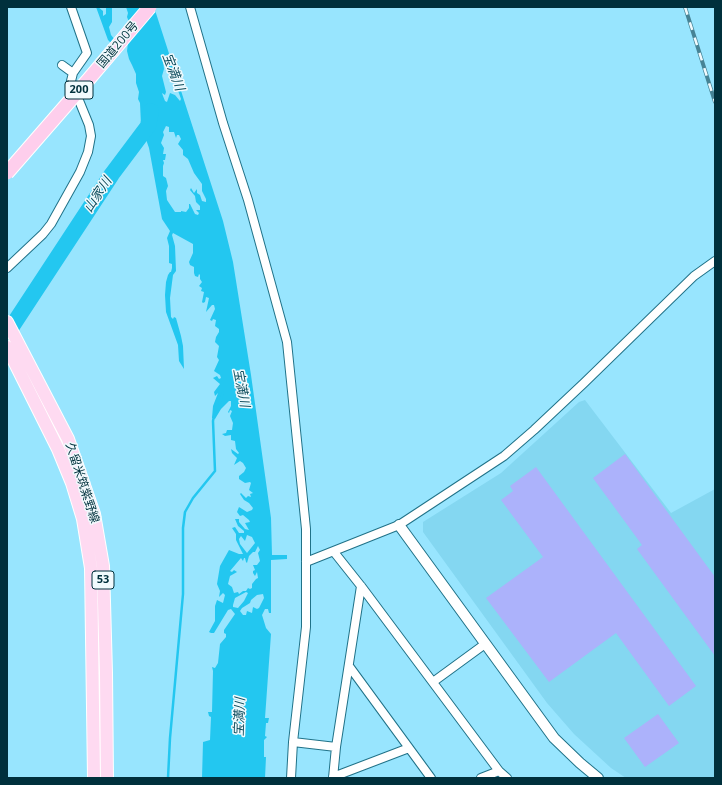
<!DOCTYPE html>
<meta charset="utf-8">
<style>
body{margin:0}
#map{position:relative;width:722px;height:785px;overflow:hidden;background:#98e5fe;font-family:"Open Sans",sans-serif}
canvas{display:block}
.frame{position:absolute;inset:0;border:8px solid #00303c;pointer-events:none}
</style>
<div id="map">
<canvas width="722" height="785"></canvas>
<div class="frame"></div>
</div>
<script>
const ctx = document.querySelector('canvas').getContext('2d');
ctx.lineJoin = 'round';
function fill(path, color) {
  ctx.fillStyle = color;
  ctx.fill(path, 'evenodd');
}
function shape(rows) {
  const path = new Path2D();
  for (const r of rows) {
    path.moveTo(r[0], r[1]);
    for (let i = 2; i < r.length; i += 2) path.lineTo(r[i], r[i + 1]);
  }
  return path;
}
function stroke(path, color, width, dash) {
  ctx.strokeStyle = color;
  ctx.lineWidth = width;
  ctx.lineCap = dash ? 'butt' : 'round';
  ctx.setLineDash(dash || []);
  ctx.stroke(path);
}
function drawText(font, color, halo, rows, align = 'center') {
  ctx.font = font + ' "Open Sans","Noto Sans JP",sans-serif';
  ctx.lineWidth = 3;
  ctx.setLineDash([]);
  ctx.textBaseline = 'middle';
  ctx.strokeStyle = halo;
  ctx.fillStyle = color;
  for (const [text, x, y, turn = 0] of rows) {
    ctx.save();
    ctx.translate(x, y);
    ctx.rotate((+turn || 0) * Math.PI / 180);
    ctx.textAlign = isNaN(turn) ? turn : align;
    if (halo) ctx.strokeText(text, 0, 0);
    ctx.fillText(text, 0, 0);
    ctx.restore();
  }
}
const built = shape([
 [585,400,671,513,715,489,715,778,626,778,611,768,574,734,547,703,423,532,423,522,501,473,579,402]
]);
const water = shape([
 [96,7,98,7,103,11,103,16,106,14,106,7,112,7,112,22,109,27,111,35,115,40,111,43,108,40],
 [126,7,154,7,223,221,233,262,251,375,271,518,272,555,287,555,287,559,271,560,271,613,269,613,268,609,265,609,262,615,266,628,271,634,265,718,269,718,268,723,266,723,265,736,267,737,264,740,264,757,266,757,265,778,202,778,203,742,210,740,211,717,209,716,208,712,212,712,213,671,212,667,215,668,218,663,220,644,226,637,226,634,224,633,224,630,235,614,231,609,228,610,214,633,211,633,209,632,215,621,215,606,217,600,223,603,225,595,223,593,219,597,220,591,217,584,220,566,229,550,239,554,243,554,236,540,236,534,232,528,235,527,239,533,244,533,244,531,238,526,235,519,239,519,239,522,245,529,249,530,245,523,250,522,249,520,243,515,240,516,237,512,239,507,247,512,252,510,253,508,249,503,244,500,240,494,241,493,246,498,248,496,251,497,250,494,253,493,249,490,251,483,250,482,245,483,239,479,239,476,244,472,246,468,243,463,240,461,234,465,237,458,232,453,231,449,238,454,239,453,236,449,235,441,231,440,231,435,225,436,222,434,226,433,227,430,232,430,233,423,230,416,232,411,230,410,229,413,228,412,231,406,231,401,229,401,221,409,215,419,212,418,213,406,218,393,215,396,214,392,220,384,213,378,217,376,219,379,221,378,220,375,214,371,219,360,217,357,219,346,215,342,216,337,219,332,219,329,215,326,216,320,213,319,212,321,210,320,215,309,214,305,212,305,206,312,209,298,206,297,205,302,203,303,202,302,204,292,201,291,202,288,199,286,202,282,200,279,200,275,199,274,198,277,195,276,194,273,194,267,190,265,189,262,193,253,193,244,173,233,172,235,175,246,176,271,173,275,170,298,171,317,173,319,174,317,176,318,181,336,183,346,184,369,179,361,178,345,166,312,165,295,166,282,168,275,170,272,171,272,172,268,172,264,169,263,169,246,167,238,170,231,162,219,149,148,141,125,140,103,138,99,139,92,136,83,136,74,132,65,129,59,127,51,128,43,127,31,129,22,127,17,128,13],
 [163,61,166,62,170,68,181,99,180,101,175,95,170,93,167,102,165,101,163,96,162,93,165,95,166,92,162,76,164,69],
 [166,126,169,127,169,132,174,132,176,138,177,135,179,135,181,139,178,144,183,150,183,155,188,159,194,173,202,184,202,191,206,199,206,202,202,201,200,195,197,193,197,189,194,193,191,188,190,190,195,196,196,202,200,206,200,210,196,210,199,213,198,215,195,214,190,204,189,204,189,208,186,212,181,211,181,212,175,212,167,200,166,191,168,186,166,178,163,176,163,166,164,163,163,160,165,160,166,154,163,154,164,148,161,143,164,135,163,132],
 [247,535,252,537,255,543,247,553,240,544,239,539,241,536,245,541],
 [258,546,260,550,258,553,260,561,257,565,253,565,255,570,253,571,253,573,255,576,257,572,258,578,256,579,252,584,252,588,250,589,248,588,246,591,243,591,239,594,238,592,234,593,232,587,228,584,230,576,237,572,234,570,232,572,230,571,241,558,243,561,244,558,245,558,246,562,247,563,249,556,253,552,255,552],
 [246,592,248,593,244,601,238,608,233,607,233,605,235,598],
 [263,594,264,598,259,608,257,609,253,607,252,613,247,611,246,615,243,615,240,611,242,608,250,603,251,600,257,595]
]);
const stream = shape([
 [219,404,223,393],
 [168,778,170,738,183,594,183,528,185,512,193,498,215,471,213,421,214,416]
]);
const river = shape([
 [7,334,112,174,148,126,151,111]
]);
const building = shape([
 [625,454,715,577,715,656,637,549,642,545,593,478],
 [536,467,696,686,669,706,616,633,549,682,486,598,543,557,501,500,513,491,510,486],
 [658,714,679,743,645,767,624,738]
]);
const minor = shape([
 [190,7,223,123,248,200,287,342,306,529,306,627,293,742,291,778],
 [62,65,73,73],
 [7,268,43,234,51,224,80,172,88,152,91,136,89,125,71,81,73,73,87,53,71,7],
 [334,552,361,586,499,771,507,778],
 [306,562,399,525,504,456,534,430,584,383,694,276,715,261],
 [349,666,431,778],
 [433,682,485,644],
 [293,742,336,747],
 [333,777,409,748],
 [333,778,336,747,361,586],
 [481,778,499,771]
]);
const tertiary = shape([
 [399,525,554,738,580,763,598,778]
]);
const primary = shape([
 [7,322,68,439,94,514,103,566,106,673,107,778],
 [7,347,58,449,72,483,83,519,91,568,94,778]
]);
const rail = shape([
 [685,7,715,102]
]);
const trunkBridge = shape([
 [7,173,88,80,150,7]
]);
const shields = [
 [79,90,28],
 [103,580,22]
];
const shieldNames = [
 ["200",79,90],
 ["53",103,580]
];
const streetNames = [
 ["国道200号",118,45,-50],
 ["久留米筑紫野線",82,483,72]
];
const waterNames = [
 ["宝満川",173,72,69],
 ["山家川",98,195,-57],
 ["宝満川",241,388,79],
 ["宝満川",240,717,-88]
];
fill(built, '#84d7f1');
fill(water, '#23c7f0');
stroke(stream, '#23c7f0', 2.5);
stroke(river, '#23c7f0', 16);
fill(building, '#acb2fb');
stroke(minor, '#207288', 10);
stroke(tertiary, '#207288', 12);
stroke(primary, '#fff', 14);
stroke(minor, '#fff', 8);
stroke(tertiary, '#fff', 10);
stroke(primary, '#fedaf1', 12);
stroke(rail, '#468395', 4);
stroke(rail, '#f1fafd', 2.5, [8]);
stroke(trunkBridge, '#fff', 15, []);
stroke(trunkBridge, '#feceec', 13);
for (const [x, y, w] of shields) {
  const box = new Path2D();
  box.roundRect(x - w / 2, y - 9, w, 18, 3);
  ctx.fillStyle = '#f1fafd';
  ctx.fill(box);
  stroke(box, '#00303c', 1);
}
drawText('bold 11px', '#00303c', null, shieldNames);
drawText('12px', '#00303c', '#f1fafd', streetNames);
drawText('italic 13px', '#104f5f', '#f1fafd', waterNames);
</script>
